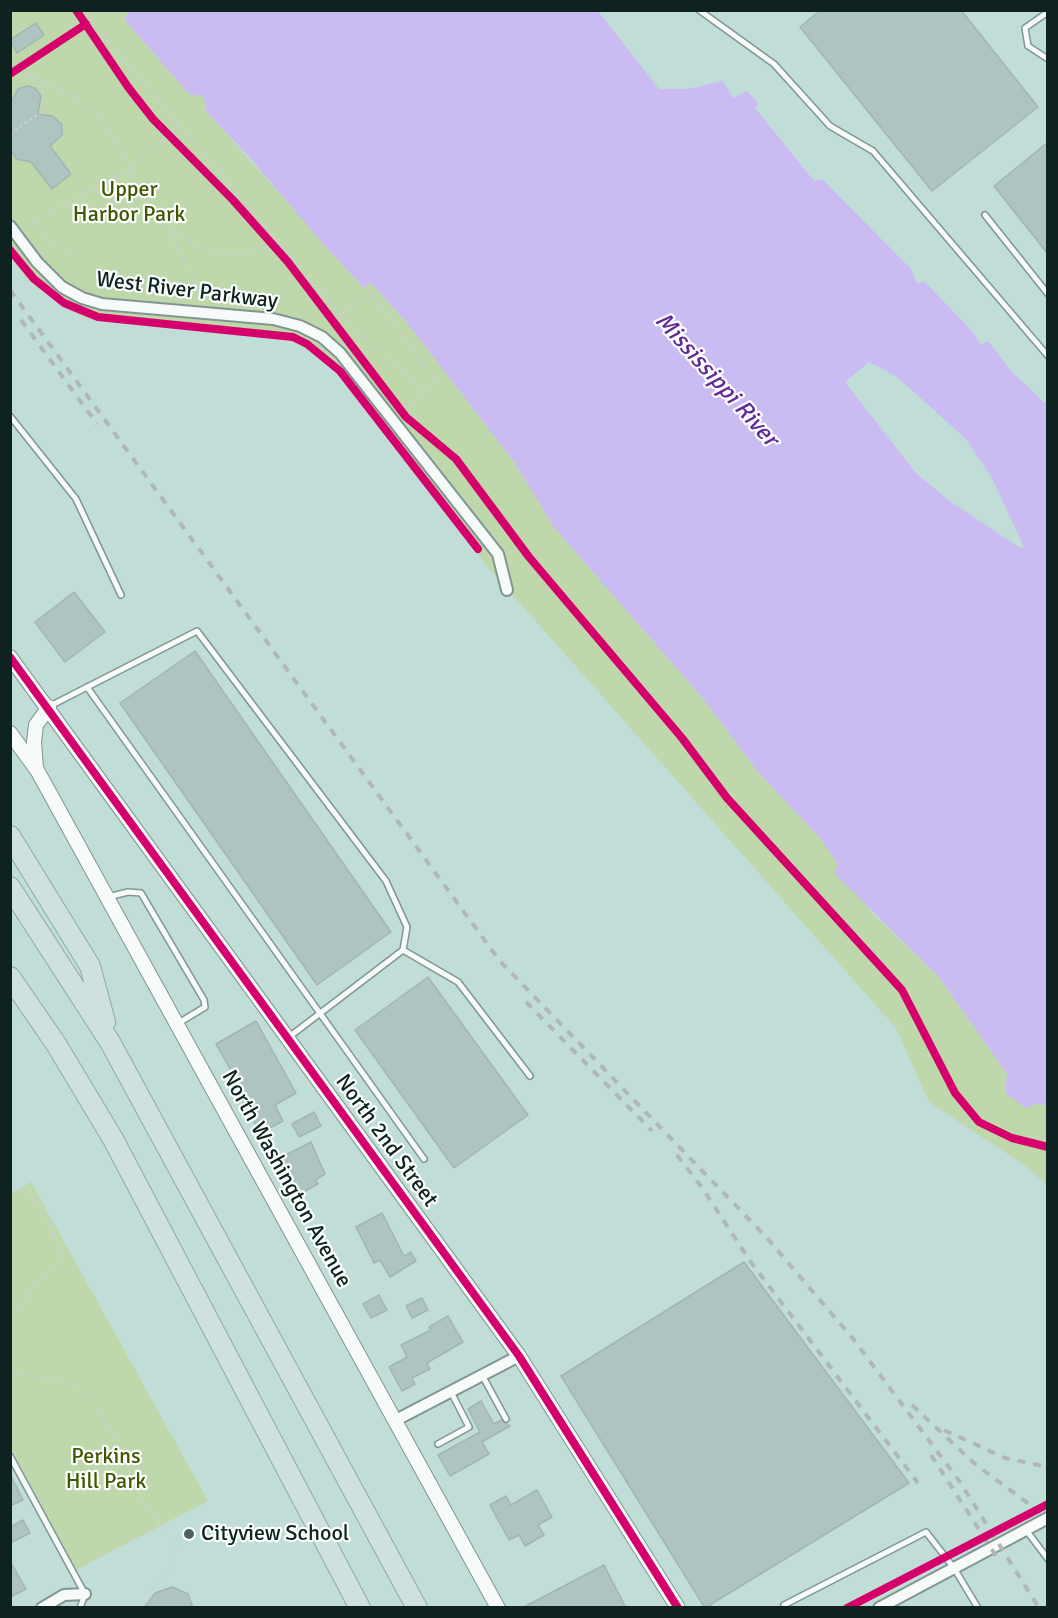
<!DOCTYPE html>
<style>
body{margin:0}
#map{position:relative;width:1058px;height:1618px;overflow:hidden;background:#c1ddd8;font-family:Signika,sans-serif}
canvas{display:block}
.frame{position:absolute;inset:0;border:12px solid #0e221f;pointer-events:none}
</style>
<div id="map">
<canvas width="1058" height="1618"></canvas>
<div class="frame"></div>
</div>
<script>
const ctx = document.querySelector('canvas').getContext('2d');
ctx.lineJoin = 'round';
function fill(path, color) {
  ctx.fillStyle = color;
  ctx.fill(path, 'evenodd');
}
function shape(rows) {
  const path = new Path2D();
  for (const r of rows) {
    path.moveTo(r[0], r[1]);
    for (let i = 2; i < r.length; i += 2) path.lineTo(r[i], r[i + 1]);
  }
  return path;
}
function stroke(path, color, width, dash) {
  ctx.strokeStyle = color;
  ctx.lineWidth = width;
  ctx.lineCap = dash ? 'butt' : 'round';
  ctx.setLineDash(dash || []);
  ctx.stroke(path);
}
function drawText(font, color, halo, rows, align = 'center') {
  ctx.font = font + ' Signika,sans-serif';
  ctx.lineWidth = 4.5;
  ctx.setLineDash([]);
  ctx.textBaseline = 'middle';
  ctx.strokeStyle = halo;
  ctx.fillStyle = color;
  for (const [text, x, y, turn = 0] of rows) {
    ctx.save();
    ctx.translate(x, y);
    ctx.rotate((+turn || 0) * Math.PI / 180);
    ctx.textAlign = isNaN(turn) ? turn : align;
    if (halo) ctx.strokeText(text, 0, 0);
    ctx.fillText(text, 0, 0);
    ctx.restore();
  }
}
const green = shape([
 [10,11,130,11,124,19,189,94,204,95,206,111,364,288,371,282,408,324,515,463,553,526,705,701,759,773,820,838,873,914,939,977,1007,1074,1040,1103,1047,1107,1047,1185,1024,1165,929,1102,896,1028,486,565,331,366,307,348,278,337,84,318,28,281,11,257],
 [31,1182,208,1501,76,1570,11,1448,11,1194]
]);
const water = shape([
 [130,10,598,11,659,89,688,89,723,81,733,98,747,91,759,104,755,108,814,181,822,179,911,269,917,284,924,281,973,332,981,345,988,341,1011,371,1047,405,1047,1107,1039,1103,1026,1108,1005,1093,1007,1074,939,977,835,874,838,864,820,838,759,773,705,701,553,526,515,463,408,324,371,283,364,288,324,245,251,159,206,111,204,96,189,94,124,19],
 [869,362,897,377,965,438,991,476,1024,547,1020,548,948,500,915,472,845,382]
]);
const building = shape([
 [821,10,961,10,1038,107,932,191,800,27,821,10],
 [36,23,44,35,17,53,10,40,36,23],
 [27,86,35,88,41,96,38,114,53,116,62,125,62,135,50,146,71,174,52,189,31,162,16,159,11,150,10,105,18,89,27,86],
 [1047,143,1047,253,994,186,1047,143],
 [74,592,105,632,65,662,35,622,74,592],
 [195,651,391,932,317,985,120,703,195,651],
 [428,977,528,1115,454,1168,355,1030,428,977],
 [256,1021,296,1093,275,1105,283,1121,260,1133,239,1095,243,1092,216,1044,256,1021],
 [314,1112,321,1126,299,1137,292,1124,314,1112],
 [311,1142,325,1174,315,1180,318,1184,300,1194,291,1177,287,1180,276,1160,311,1142],
 [382,1213,404,1256,411,1252,416,1261,390,1277,380,1260,374,1263,356,1227,382,1213],
 [744,1262,909,1483,705,1608,561,1376,744,1262],
 [379,1295,387,1310,371,1318,363,1304,379,1295],
 [422,1298,428,1310,412,1318,406,1306,422,1298],
 [448,1316,463,1342,427,1363,430,1369,412,1378,415,1384,402,1391,389,1367,407,1357,401,1345,431,1330,429,1327,448,1316],
 [481,1401,494,1424,501,1420,510,1426,482,1442,489,1454,450,1476,438,1455,480,1432,468,1409,481,1401],
 [10,1474,23,1500,10,1506,10,1474],
 [537,1490,552,1517,538,1525,544,1535,525,1546,519,1535,509,1540,490,1505,506,1496,511,1505,537,1490],
 [23,1520,30,1533,10,1543,10,1527,23,1520],
 [10,1561,26,1589,10,1597,10,1561],
 [604,1565,626,1608,522,1608,604,1565],
 [172,1587,188,1594,193,1608,144,1608,155,1593,172,1587]
]);
const path = shape([
 [82,10,341,315,424,392],
 [86,24,107,10],
 [10,60,19,69,79,100,102,121,123,152,136,188,149,210,170,229,195,245,220,254,242,255,278,243],
 [10,134,52,104,28,73],
 [33,221,54,246,77,257],
 [27,225,129,169,168,135,178,123],
 [170,229,173,242,190,270,200,300],
 [334,322,369,292,437,381,402,410],
 [10,1192,21,1189,31,1195,45,1216,62,1253,60,1263,35,1282,26,1301,10,1314],
 [10,1373,60,1380,80,1390,96,1406,118,1445,143,1501,171,1538,176,1550,173,1567,164,1578,146,1591,143,1608]
]);
const service = shape([
 [699,10,774,64,830,126,873,151,1048,356],
 [1048,12,1025,28,1028,46,1048,59],
 [985,215,1048,294],
 [10,416,76,499,121,595],
 [87,687,424,1159],
 [50,706,197,631,386,881,407,927,403,950,289,1037],
 [108,897,128,892,141,893,204,1000,205,1007,177,1024],
 [403,950,458,982,530,1076],
 [482,1375,506,1419],
 [438,1444,469,1427,451,1392],
 [10,1456,85,1594,80,1608],
 [1026,1530,1048,1559],
 [784,1605,926,1532,954,1568,978,1608]
]);
const minor = shape([
 [10,226,37,262,62,287,82,298,102,304,273,319,300,326,322,337,340,353,498,554,507,590],
 [396,1420,519,1356],
 [42,1608,64,1595,85,1594],
 [879,1608,1048,1518]
]);
const tertiary = shape([
 [10,657,519,1356,678,1608],
 [10,733,37,770,498,1608],
 [36,768,34,742,36,725,49,707]
]);
const motorway = shape([
 [10,836,90,966,105,1022],
 [10,887,110,1042,417,1608],
 [10,977,56,1044,113,1139,360,1608]
]);
const rail = shape([
 [10,290,499,960,767,1238,854,1340,960,1482,1039,1608],
 [21,320,97,424],
 [526,1002,652,1131],
 [677,1155,703,1189,750,1261,918,1483],
 [912,1405,975,1464,1048,1518],
 [944,1430,1005,1458,1048,1467],
 [931,1455,998,1559]
]);
const cycleway = shape([
 [76,10,128,87,153,119,233,200,288,262,406,417,456,459,529,557,682,738,727,798,902,990,955,1093,979,1122,1012,1138,1048,1147],
 [10,74,86,24],
 [10,250,34,279,64,303,98,317,293,337,307,344,340,371,478,549],
 [10,657,519,1356,678,1608],
 [847,1608,1048,1504]
]);
const markers = [
 [189,1534,6,"#4d6360"]
];
const parkNames = [
 ["Upper",129,190],
 ["Harbor Park",129,215],
 ["Perkins",106,1457],
 ["Hill Park",106,1482]
];
const streetNames = [
 ["West River Parkway",187,291,7],
 ["North 2nd Street",386,1141,54],
 ["North Washington Avenue",286,1179,61]
];
const poiNames = [
 ["Cityview School",201,1534]
];
const waterNames = [
 ["Mississippi River",716,380,48]
];
fill(green, '#bed8ab');
fill(water, '#cabbf2');
fill(building, '#aec4c0');
stroke(building, '#a1b6b3', 1.5);
stroke(service, '#819693', 8);
stroke(minor, '#819693', 14);
stroke(tertiary, '#819693', 16);
stroke(motorway, '#8caaa6', 22);
stroke(path, '#cad2d1', 2, [3, 3]);
stroke(service, '#f6faf9', 5);
stroke(minor, '#f6faf9', 10);
stroke(tertiary, '#f6faf9', 14);
stroke(motorway, '#cee1df', 20);
stroke(rail, '#b0b8b6', 4, [8, 8]);
stroke(cycleway, '#d6006c', 8);
for (const [x, y, r, color] of markers) {
  const dot = new Path2D();
  dot.arc(x, y, r, 0, 2 * Math.PI);
  ctx.fillStyle = color;
  ctx.fill(dot);
  stroke(dot, '#fafefd', 2);
}
drawText('22px', '#445700', '#fafefd', parkNames);
drawText('22px', '#0e221f', '#fafefd', streetNames);
drawText('22px', '#0e221f', '#fafefd', poiNames, 'left');
drawText('italic 24px', '#622899', '#fafefd', waterNames);
</script>
